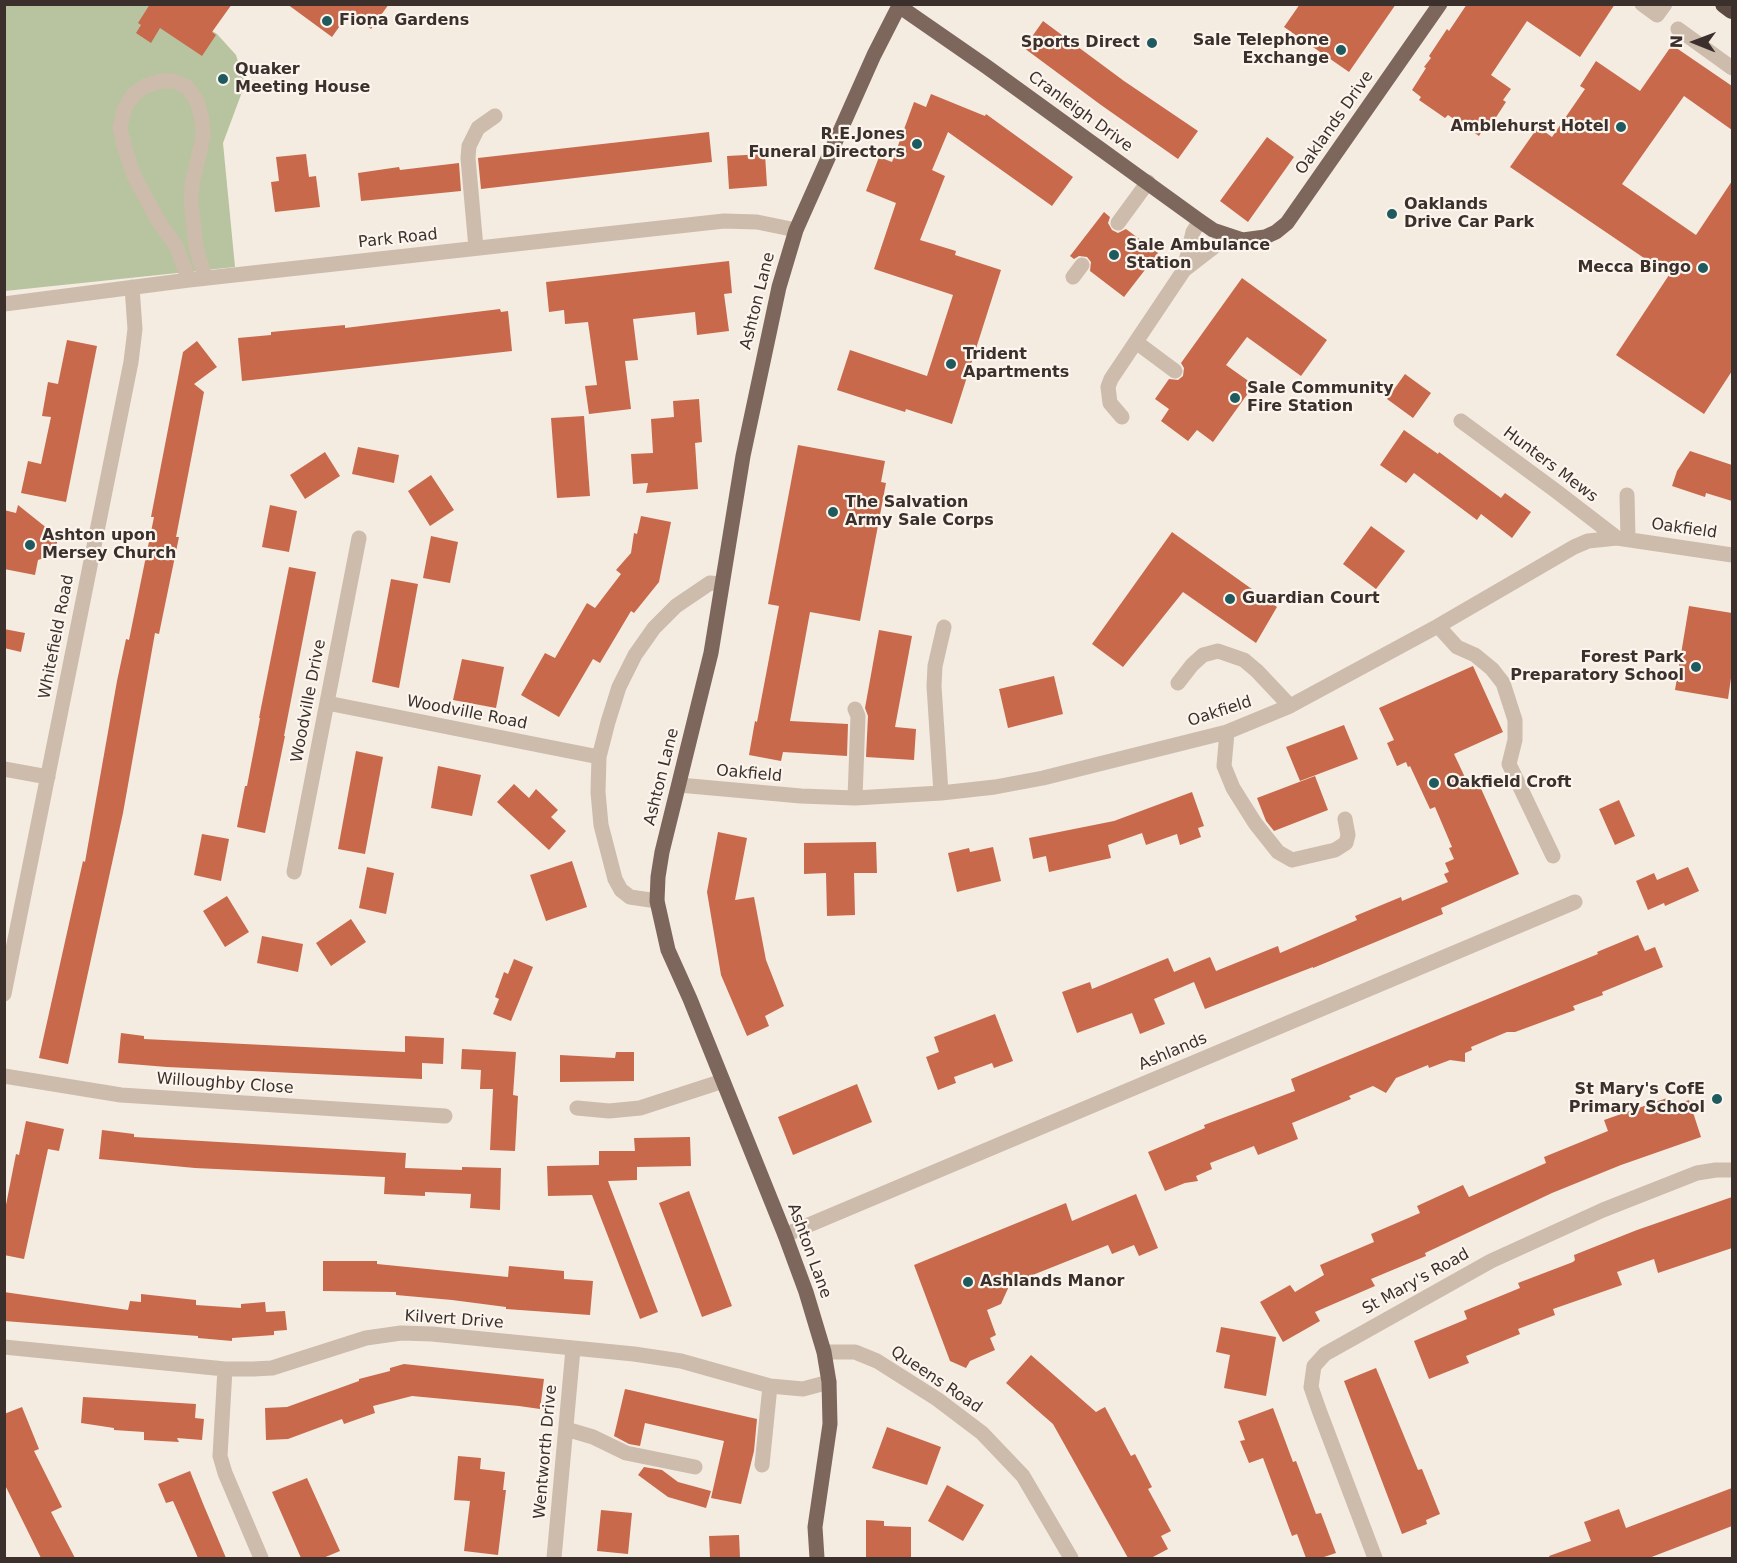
<!DOCTYPE html>
<style>
body{margin:0}
#map{position:relative;width:1737px;height:1563px;overflow:hidden;background:#f4ebe1;font-family:"DejaVu Sans",sans-serif}
canvas{display:block}
.frame{position:absolute;inset:0;border:6px solid #3b302b;pointer-events:none}
.north{position:absolute;left:1665px;top:12px;width:60px;height:60px;-webkit-text-stroke:4px #fbf5ee;paint-order:stroke;rotate:271deg;font-size:16px;font-weight:700;line-height:24px;text-align:center;color:#3b302b}
.north::after{content:'';display:block;margin:auto;width:21px;height:27px;background:#3b302b;clip-path:polygon(50% 0,100% 100%,50% 72%,0 100%)}
</style>
<div id="map">
<canvas width="1737" height="1563"></canvas>
<div class="frame"></div>
<div class="north">N</div>
</div>
<script>
const ctx = document.querySelector('canvas').getContext('2d');
ctx.lineJoin = 'round';
function fill(path, color) {
  ctx.fillStyle = color;
  ctx.fill(path, 'evenodd');
}
function shape(rows) {
  const path = new Path2D();
  for (const r of rows) {
    path.moveTo(r[0], r[1]);
    for (let i = 2; i < r.length; i += 2) path.lineTo(r[i], r[i + 1]);
  }
  return path;
}
function stroke(path, color, width, dash) {
  ctx.strokeStyle = color;
  ctx.lineWidth = width;
  ctx.lineCap = dash ? 'butt' : 'round';
  ctx.setLineDash(dash || []);
  ctx.stroke(path);
}
function drawText(font, color, halo, rows, align = 'center') {
  ctx.font = font + ' "DejaVu Sans",sans-serif';
  ctx.lineWidth = 4.5;
  ctx.setLineDash([]);
  ctx.textBaseline = 'middle';
  ctx.strokeStyle = halo;
  ctx.fillStyle = color;
  for (const [text, x, y, turn = 0] of rows) {
    ctx.save();
    ctx.translate(x, y);
    ctx.rotate((+turn || 0) * Math.PI / 180);
    ctx.textAlign = isNaN(turn) ? turn : align;
    if (halo) ctx.strokeText(text, 0, 0);
    ctx.fillText(text, 0, 0);
    ctx.restore();
  }
}
const green = shape([
 [4,5,171,5,217,34,236,55,245,84,223,143,235,267,5,291]
]);
const building = shape([
 [150,4,232,4,212,32,216,35,202,56,160,28,151,43,136,33,141,25,138,23],
 [287,4,389,4,371,29,349,13,332,37],
 [1300,4,1396,4,1349,72,1284,27],
 [1467,4,1615,4,1580,57,1527,21,1491,75,1511,89,1503,100,1506,102,1489,128,1485,126,1479,136,1448,115,1445,118,1419,100,1421,97,1412,90,1426,68,1424,67,1431,58,1429,56,1447,29,1449,31],
 [1043,21,1124,81,1198,131,1178,159,1101,105,1024,48],
 [1672,45,1732,86,1732,130,1684,96,1622,184,1696,235,1732,181,1732,371,1704,414,1616,355,1669,275,1510,167,1538,127,1552,137,1585,89,1580,86,1596,61,1640,91],
 [931,94,985,116,986,114,1073,177,1052,206,948,132,932,170,945,176,920,240,956,251,955,255,1001,270,952,424,906,409,905,412,837,390,850,350,927,376,953,295,874,269,896,203,866,191,879,157,892,162,914,102,926,107],
 [709,132,712,162,481,189,478,158],
 [1267,137,1294,157,1248,222,1220,201],
 [306,154,309,177,316,176,320,207,275,212,271,182,279,181,276,157],
 [765,154,767,186,729,189,727,156],
 [459,163,461,191,361,201,358,173,399,167,400,170],
 [1104,212,1110,217,1108,223,1112,230,1118,233,1126,229,1158,253,1124,297,1090,271,1091,262,1087,257,1079,256,1074,259,1070,256],
 [729,261,732,293,724,294,729,331,697,335,695,312,633,319,638,360,625,361,631,409,589,414,585,386,597,385,588,322,565,324,564,310,549,312,546,282],
 [1242,278,1327,340,1301,376,1247,337,1226,365,1254,385,1213,442,1197,430,1188,441,1161,421,1169,409,1155,399,1169,379,1178,380,1183,376,1184,368,1181,363],
 [500,309,501,312,508,311,512,351,242,381,238,338,271,335,271,332,345,325,345,328],
 [67,340,97,346,66,502,21,493,28,461,41,464,51,417,42,416,48,382,58,384],
 [197,341,217,367,194,384,204,392,176,537,179,537,159,634,155,633,123,813,68,1064,39,1058,83,861,85,862,117,681,126,639,129,640,154,517,151,517,183,352],
 [1405,374,1431,393,1413,418,1387,399],
 [699,399,702,442,695,443,698,489,646,493,648,483,633,484,631,454,653,453,651,419,674,417,673,401],
 [584,416,590,496,557,498,551,418],
 [1404,430,1438,454,1439,452,1501,498,1505,493,1531,512,1512,538,1481,514,1477,520,1414,473,1406,483,1380,465],
 [798,445,885,461,881,482,886,483,860,621,810,612,790,721,848,724,847,756,783,752,781,761,749,755,755,721,757,722,779,606,768,604],
 [358,447,399,455,394,483,352,474],
 [1690,451,1732,465,1732,501,1706,493,1705,497,1672,486,1677,471],
 [325,452,340,476,305,499,290,475],
 [431,475,454,510,430,526,408,491],
 [18,505,58,537,55,554,38,560,35,575,4,569,4,510,16,513],
 [270,505,297,511,289,552,262,547],
 [641,516,671,522,659,582,634,613,631,611,600,663,593,659,559,717,521,695,545,653,555,658,587,603,595,608,621,574,616,570,631,553,634,533,637,534],
 [1371,526,1405,551,1376,589,1343,564],
 [1172,532,1277,607,1256,643,1183,592,1123,667,1092,644],
 [431,536,458,542,450,583,423,578],
 [289,567,316,572,284,736,285,736,265,833,237,827,245,786,247,786,260,718,259,718],
 [391,579,418,584,399,688,372,682],
 [1689,606,1732,613,1732,671,1728,699,1675,690],
 [4,629,25,633,21,652,4,648],
 [879,630,912,636,895,727,916,729,914,760,866,757,868,716,865,708],
 [462,659,504,667,496,708,453,700],
 [1473,666,1503,732,1454,754,1470,788,1479,784,1519,874,1441,908,1443,914,1313,968,1313,967,1205,1009,1194,982,1154,999,1165,1024,1140,1034,1132,1013,1077,1033,1062,992,1090,982,1092,989,1168,958,1174,972,1210,957,1216,971,1278,946,1280,953,1357,920,1355,916,1401,897,1402,901,1448,882,1444,874,1449,872,1445,863,1454,859,1449,848,1452,847,1435,807,1430,809,1410,766,1408,767,1406,762,1397,766,1387,743,1394,740,1379,708],
 [1054,676,1063,714,1008,728,999,689],
 [1344,725,1358,759,1300,781,1286,747],
 [356,751,383,757,365,854,338,849],
 [438,766,481,775,472,816,431,808],
 [1315,776,1328,810,1274,831,1266,821,1257,798],
 [514,784,529,798,536,789,558,810,551,817,566,831,549,850,497,802],
 [1192,792,1204,826,1198,828,1201,837,1180,845,1177,834,1146,845,1142,833,1108,845,1111,858,1049,872,1046,856,1033,859,1029,838,1114,821],
 [1619,800,1635,836,1615,845,1599,809],
 [718,832,747,838,735,900,754,897,766,960,784,1006,765,1016,769,1026,747,1036,721,975,707,892],
 [202,834,229,839,221,881,194,875],
 [876,842,877,873,854,873,855,915,827,916,826,873,804,874,804,843],
 [993,847,1001,881,957,892,948,853,969,848,970,852],
 [572,861,587,907,546,921,530,875],
 [367,867,394,873,386,914,359,908],
 [1688,867,1699,891,1665,906,1664,903,1648,910,1636,881,1654,873,1657,880],
 [227,896,249,932,225,947,203,911],
 [351,919,366,942,331,966,316,943],
 [1638,935,1645,951,1655,947,1663,967,1602,992,1603,995,1573,1006,1575,1010,1515,1032,1507,1032,1471,1047,1472,1050,1465,1053,1465,1062,1450,1060,1429,1068,1428,1065,1396,1078,1386,1093,1373,1086,1349,1096,1351,1099,1292,1123,1298,1139,1258,1155,1254,1146,1210,1163,1212,1169,1196,1176,1198,1181,1185,1183,1165,1191,1148,1152,1205,1128,1204,1125,1295,1091,1291,1079,1598,954,1597,952],
 [262,936,303,944,298,972,257,963],
 [514,959,533,967,511,1021,493,1014,499,999,495,997,504,972,508,974],
 [995,1014,1013,1061,994,1068,992,1063,954,1077,956,1083,938,1090,926,1057,939,1052,934,1037],
 [121,1033,144,1036,144,1039,405,1052,405,1036,444,1038,443,1064,422,1063,422,1079,167,1067,118,1063],
 [462,1049,516,1052,513,1095,518,1096,515,1151,490,1150,493,1089,480,1089,481,1070,461,1069],
 [616,1052,634,1052,634,1081,560,1082,560,1055,615,1058],
 [857,1084,872,1122,793,1155,778,1117],
 [1667,1098,1670,1106,1689,1100,1701,1137,1621,1165,1552,1193,1425,1253,1426,1256,1371,1279,1375,1286,1315,1312,1320,1321,1283,1342,1260,1302,1290,1285,1295,1292,1324,1275,1320,1265,1374,1242,1371,1234,1420,1213,1417,1206,1463,1185,1469,1197,1546,1163,1544,1157,1608,1131,1604,1120],
 [26,1121,64,1129,59,1151,48,1149,24,1259,4,1255,4,1215,16,1154,19,1155],
 [102,1130,134,1134,134,1137,406,1153,405,1168,462,1170,462,1167,501,1168,500,1210,470,1208,471,1194,425,1192,425,1196,384,1194,385,1177,195,1168,99,1159],
 [690,1137,691,1166,637,1167,637,1180,608,1181,658,1312,640,1319,592,1195,548,1196,547,1166,599,1165,599,1151,635,1151,634,1138],
 [689,1191,732,1306,702,1317,659,1203],
 [1136,1194,1158,1248,1139,1256,1134,1245,1112,1254,1108,1245,1010,1284,1001,1304,987,1310,996,1335,990,1338,995,1350,970,1361,966,1368,950,1361,914,1265,1066,1203,1072,1221],
 [1732,1197,1732,1248,1658,1273,1654,1259,1617,1272,1622,1285,1553,1309,1555,1315,1518,1329,1520,1334,1466,1356,1469,1363,1429,1379,1414,1341,1467,1319,1464,1311,1520,1288,1518,1283,1573,1262,1575,1260,1574,1255,1637,1230],
 [323,1261,377,1261,377,1264,508,1277,509,1266,564,1271,564,1279,593,1281,590,1315,506,1309,506,1307,452,1300,396,1295,396,1292,323,1291],
 [4,1292,128,1310,130,1301,141,1302,141,1294,196,1300,196,1305,241,1308,241,1304,265,1302,266,1312,285,1311,287,1330,274,1331,274,1335,232,1338,232,1341,198,1338,198,1336,4,1321],
 [1221,1327,1276,1337,1266,1396,1224,1388,1230,1355,1216,1352],
 [1031,1355,1096,1412,1105,1407,1131,1456,1135,1454,1152,1487,1148,1489,1171,1531,1161,1536,1168,1549,1151,1558,1128,1558,1053,1424,1006,1383],
 [404,1364,544,1379,540,1409,519,1406,412,1396,373,1406,375,1413,344,1424,342,1419,288,1439,266,1440,265,1408,287,1407,359,1381,359,1379,390,1371,390,1368],
 [1376,1368,1418,1470,1422,1469,1440,1514,1426,1520,1427,1524,1402,1534,1344,1381],
 [625,1389,757,1419,754,1451,741,1504,711,1498,724,1441,645,1423,640,1446,629,1444,614,1436],
 [83,1397,196,1404,195,1418,204,1419,202,1440,177,1438,179,1442,144,1440,144,1432,114,1430,114,1428,81,1423],
 [22,1407,39,1449,34,1451,62,1507,51,1512,75,1558,41,1558,4,1483,4,1414],
 [1273,1408,1293,1462,1296,1461,1316,1514,1321,1513,1336,1553,1321,1558,1306,1558,1297,1534,1292,1536,1263,1458,1249,1463,1240,1441,1245,1440,1238,1421],
 [887,1427,941,1447,927,1485,872,1468],
 [458,1456,481,1458,480,1469,505,1472,503,1490,506,1490,498,1555,464,1551,470,1501,454,1500],
 [644,1467,662,1470,678,1482,711,1491,706,1508,668,1497,638,1475],
 [190,1471,204,1506,226,1558,198,1558,173,1501,166,1503,158,1484],
 [307,1478,340,1551,323,1558,301,1558,272,1492],
 [947,1485,984,1505,963,1541,928,1521],
 [1732,1488,1732,1526,1649,1558,1550,1558,1549,1556,1591,1541,1584,1522,1619,1509,1626,1528],
 [601,1510,632,1513,628,1554,597,1551],
 [866,1520,884,1521,884,1526,911,1527,911,1558,866,1558],
 [739,1535,740,1558,710,1558,709,1536]
]);
const minor = shape([
 [1642,4,1657,15,1665,4],
 [1678,29,1732,68],
 [1118,223,1148,182],
 [476,248,468,158,469,146,478,128,495,116],
 [1184,270,1228,236],
 [1073,277,1082,265],
 [189,280,176,246,159,222,134,176,124,146,120,128,124,109,133,95,145,86,161,81,174,81,187,87,197,101,202,120,203,137,192,184,191,202,196,247,205,278],
 [4,304,189,280,724,221,757,222,796,230],
 [1136,342,1175,371],
 [1122,417,1110,403,1108,387,1111,379,1184,270,1193,232,1200,221],
 [1461,421,1556,491,1617,538],
 [1627,495,1628,539],
 [1438,626,1457,647,1475,655,1492,669,1503,683,1515,720,1515,740,1509,764,1553,856],
 [1178,683,1192,665,1203,655,1218,651,1244,660,1257,671,1290,706],
 [327,703,599,757],
 [855,709,858,716,855,798],
 [1227,732,1224,766,1233,788,1255,823,1278,852,1292,860,1335,850,1346,843,1348,835,1345,819],
 [4,769,48,777],
 [679,785,801,796,855,798,941,793,995,787,1043,778,1227,732,1290,706,1438,626,1574,547,1588,541,1617,538,1732,555],
 [941,793,934,686,935,666,944,627],
 [294,872,359,538],
 [657,901,630,897,621,890,615,879,601,825,598,792,599,757,608,722,619,687,635,655,654,628,676,606,710,583,722,584],
 [4,994,131,362,135,329,132,287],
 [4,1076,121,1095,445,1116],
 [577,1108,609,1111,640,1108,723,1081],
 [785,1235,1575,902],
 [4,1347,225,1369,253,1369,272,1368,366,1338,401,1333,432,1334,634,1354,681,1361,770,1386,803,1389,829,1382],
 [824,1352,855,1352,877,1361,937,1399,982,1433,1023,1476,1071,1558],
 [225,1369,220,1456,225,1473,261,1558],
 [566,1429,593,1437,626,1453,695,1467],
 [762,1465,770,1386],
 [554,1558,573,1349],
 [1375,1558,1319,1410,1311,1387,1314,1366,1325,1354,1491,1261,1603,1210,1697,1173,1716,1170,1732,1170]
]);
const major = shape([
 [899,6,987,67,1200,221,1213,230,1243,240,1265,237,1276,232,1287,223,1440,4],
 [817,1558,815,1527,830,1424,829,1382,824,1352,806,1292,785,1235,690,999,668,950,657,901,658,877,662,852,711,653,743,456,779,287,796,230,874,55,900,4]
]);
const highway = shape([
 [1724,4,1732,10]
]);
const markers = [
 [327,21,6,"#1f5a5e"],
 [1152,43,6,"#1f5a5e"],
 [1341,50,6,"#1f5a5e"],
 [223,79,6,"#1f5a5e"],
 [1621,127,6,"#1f5a5e"],
 [917,144,6,"#1f5a5e"],
 [1392,214,6,"#1f5a5e"],
 [1114,255,6,"#1f5a5e"],
 [1703,268,6,"#1f5a5e"],
 [951,364,6,"#1f5a5e"],
 [1235,398,6,"#1f5a5e"],
 [833,512,6,"#1f5a5e"],
 [30,545,6,"#1f5a5e"],
 [1230,599,6,"#1f5a5e"],
 [1696,667,6,"#1f5a5e"],
 [1434,783,6,"#1f5a5e"],
 [1717,1099,6,"#1f5a5e"],
 [968,1282,6,"#1f5a5e"]
];
const poiNames = [
 ["Fiona Gardens",339,21],
 ["Sale Telephone",1329,41,"right"],
 ["Exchange",1329,59,"right"],
 ["Sports Direct",1140,43,"right"],
 ["Quaker",235,70],
 ["Meeting House",235,88],
 ["Amblehurst Hotel",1609,127,"right"],
 ["R.E.Jones",905,135,"right"],
 ["Funeral Directors",905,153,"right"],
 ["Oaklands",1404,205],
 ["Drive Car Park",1404,223],
 ["Sale Ambulance",1126,246],
 ["Station",1126,264],
 ["Mecca Bingo",1691,268,"right"],
 ["Trident",963,355],
 ["Apartments",963,373],
 ["Sale Community",1247,389],
 ["Fire Station",1247,407],
 ["The Salvation",845,503],
 ["Army Sale Corps",845,521],
 ["Ashton upon",42,536],
 ["Mersey Church",42,554],
 ["Guardian Court",1242,599],
 ["Forest Park",1684,658,"right"],
 ["Preparatory School",1684,676,"right"],
 ["Oakfield Croft",1446,783],
 ["St Mary's CofE",1705,1090,"right"],
 ["Primary School",1705,1108,"right"],
 ["Ashlands Manor",980,1282]
];
const streetNames = [
 ["Cranleigh Drive",1080,112,36],
 ["Oaklands Drive",1335,123,-55],
 ["Park Road",398,239,-6],
 ["Ashton Lane",758,301,-76],
 ["Hunters Mews",1550,465,37],
 ["Oakfield",1684,529,8],
 ["Whitefield Road",57,637,-79],
 ["Woodville Drive",309,701,-79],
 ["Oakfield",1220,712,-18],
 ["Woodville Road",467,713,11],
 ["Oakfield",749,774,5],
 ["Ashton Lane",662,777,-76],
 ["Ashlands",1173,1052,-23],
 ["Willoughby Close",225,1084,4],
 ["Ashton Lane",809,1251,70],
 ["St Mary's Road",1416,1282,-29],
 ["Kilvert Drive",454,1320,4],
 ["Queens Road",936,1380,34],
 ["Wentworth Drive",546,1452,-85]
];
fill(green, '#b8c4a0');
fill(building, '#c8694b');
stroke(minor, '#cdbbac', 15);
stroke(major, '#7d675c', 15);
stroke(highway, '#5c4a42', 18);
for (const [x, y, r, color] of markers) {
  const dot = new Path2D();
  dot.arc(x, y, r, 0, 2 * Math.PI);
  ctx.fillStyle = color;
  ctx.fill(dot);
  stroke(dot, '#fbf5ee', 2);
}
drawText('bold 16px', '#3b302b', '#fbf5ee', poiNames, 'left');
drawText('16px', '#3b302b', '#fbf5ee', streetNames);
</script>
